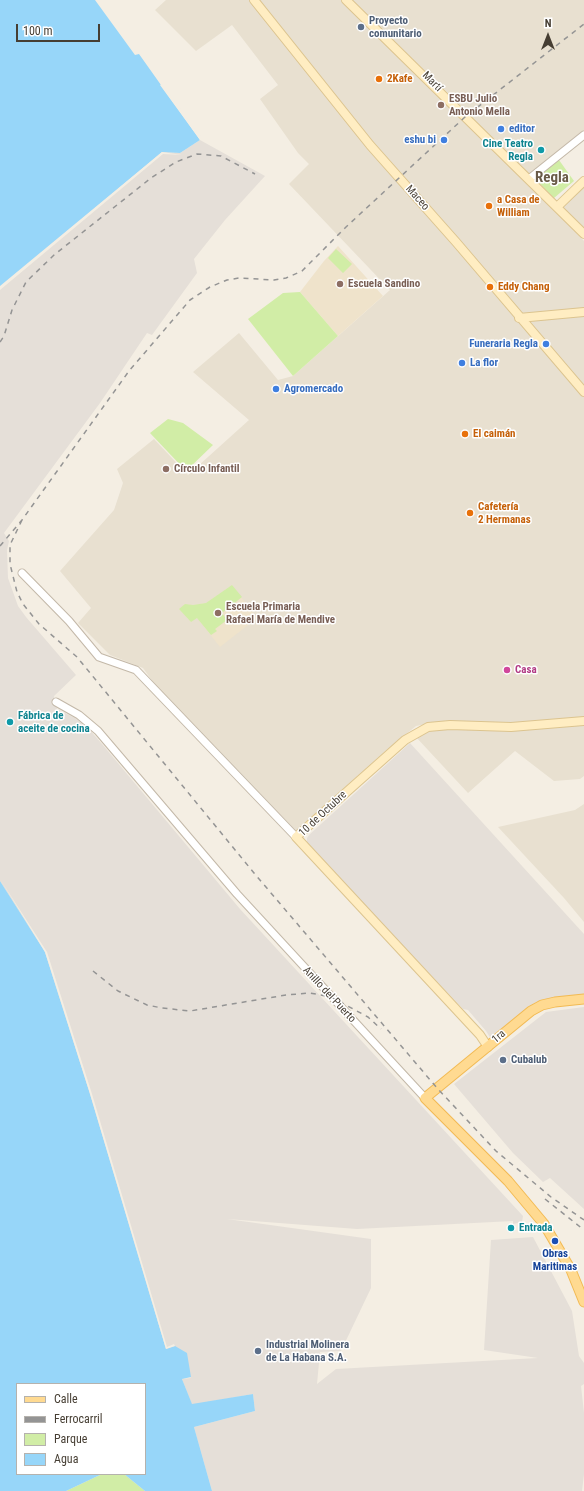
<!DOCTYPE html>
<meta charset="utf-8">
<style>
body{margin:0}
#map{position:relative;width:584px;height:1491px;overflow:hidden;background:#f4eee3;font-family:"Roboto Condensed",sans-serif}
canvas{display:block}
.legend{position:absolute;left:16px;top:1383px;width:130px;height:92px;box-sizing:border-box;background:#fff;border:1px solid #b5b2ad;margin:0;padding:5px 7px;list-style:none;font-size:12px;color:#463e33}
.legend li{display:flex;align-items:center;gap:8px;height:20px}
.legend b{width:20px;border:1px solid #b5b2ad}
.north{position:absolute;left:528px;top:16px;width:40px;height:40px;-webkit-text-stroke:3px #fff;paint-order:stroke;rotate:0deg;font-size:11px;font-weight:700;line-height:16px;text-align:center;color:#463e33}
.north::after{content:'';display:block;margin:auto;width:14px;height:18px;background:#463e33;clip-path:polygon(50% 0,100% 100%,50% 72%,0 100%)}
.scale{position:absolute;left:16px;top:24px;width:84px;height:18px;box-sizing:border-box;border:2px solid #463e33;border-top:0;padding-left:5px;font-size:12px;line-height:14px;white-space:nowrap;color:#463e33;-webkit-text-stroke:3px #fff;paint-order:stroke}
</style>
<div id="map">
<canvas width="584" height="1491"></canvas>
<ul class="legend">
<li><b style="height:5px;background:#ffda91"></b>Calle</li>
<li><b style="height:5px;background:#949494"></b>Ferrocarril</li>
<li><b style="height:11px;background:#d1eda6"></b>Parque</li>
<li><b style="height:11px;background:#97d6f9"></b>Agua</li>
</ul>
<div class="north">N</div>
<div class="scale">100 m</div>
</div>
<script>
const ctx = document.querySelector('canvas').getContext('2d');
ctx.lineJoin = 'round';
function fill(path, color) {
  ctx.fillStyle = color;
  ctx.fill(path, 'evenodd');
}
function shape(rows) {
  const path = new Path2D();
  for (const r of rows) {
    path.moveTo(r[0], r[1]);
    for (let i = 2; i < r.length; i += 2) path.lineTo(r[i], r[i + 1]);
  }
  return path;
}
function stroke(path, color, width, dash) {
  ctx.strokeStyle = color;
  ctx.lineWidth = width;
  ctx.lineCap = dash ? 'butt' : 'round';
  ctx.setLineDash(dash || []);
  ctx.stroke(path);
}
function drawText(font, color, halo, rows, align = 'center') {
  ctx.font = font + ' "Roboto Condensed",sans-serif';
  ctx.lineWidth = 3;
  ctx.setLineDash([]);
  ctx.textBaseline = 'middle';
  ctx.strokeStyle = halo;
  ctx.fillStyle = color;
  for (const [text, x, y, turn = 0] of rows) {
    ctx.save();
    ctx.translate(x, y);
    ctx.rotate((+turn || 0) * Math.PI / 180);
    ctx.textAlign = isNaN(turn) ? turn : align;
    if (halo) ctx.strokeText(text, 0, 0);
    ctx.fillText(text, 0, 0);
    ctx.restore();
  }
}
const residential = shape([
 [166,0,342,0,553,207,584,241,584,717,505,724,442,721,416,726,384,752,296,831,156,686,143,668,110,655,78,623,91,608,60,571,114,510,123,483,117,469,154,439,188,475,249,420,193,372,239,333,278,380,293,376,390,290,289,184,309,164,298,153,260,99,278,85,232,25,196,51,155,10],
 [351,0,584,0,584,131,528,175,450,95],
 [584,186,584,229,561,207],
 [584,721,584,776,580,779,554,781,515,751,468,793,415,736,431,730],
 [584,804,584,922,564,898,498,827,575,810]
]);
const industrial = shape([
 [200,140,265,176,225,220,194,259,197,273,152,335,147,333,100,403,4,533,9,541,7,550,8,578,18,606,26,617,76,675,54,696,57,709,75,718,88,728,102,744,240,909,523,1216,522,1222,513,1224,513,1221,357,1229,227,1219,371,1239,371,1288,341,1351,320,1352,317,1384,336,1369,538,1358,484,1350,491,1240,533,1237,572,1311,579,1356,584,1363,584,1384,581,1386,584,1413,584,1474,582,1491,212,1491,194,1427,255,1411,253,1394,192,1405,182,1379,191,1378,166,1349,45,952,0,881,0,288,162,152,180,153],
 [410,743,584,934,584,995,546,999,536,1002,491,1039,486,1031,468,1010,463,1009,309,847,307,843,307,838,310,834],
 [584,1007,584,1209,550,1178,543,1182,513,1153,454,1084,546,1012]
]);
const education = shape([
 [338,246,383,296,338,336,300,292,324,261],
 [232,585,257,618,220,647,197,618,191,622,179,609,185,604,193,605,206,603]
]);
const green = shape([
 [559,160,574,181,554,198,535,179],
 [336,249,352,264,343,273,328,258],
 [300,292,338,336,293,376,248,319,283,293],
 [168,419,183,423,213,445,186,471,150,433],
 [232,585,242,597,222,613,227,620,215,629,217,631,211,635,197,618,191,622,179,609,185,604,193,605,206,603],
 [102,1474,124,1474,145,1491,66,1491]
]);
const water = shape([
 [0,0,95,0,135,55,139,54,200,140,180,153,162,152,0,288],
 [0,881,45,952,90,1094,166,1349,175,1346,187,1353,191,1377,182,1379,192,1404,253,1394,255,1411,194,1427,212,1491,145,1491,124,1474,145,1474,145,1384,17,1384,17,1474,102,1474,66,1491,0,1491]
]);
const pier = shape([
 [162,84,202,138,200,140,160,85],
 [162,152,182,155,163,154,0,290,0,286],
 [0,879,47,952,92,1094,167,1347,174,1344,175,1346,166,1349,90,1094,45,952]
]);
const tertiary = shape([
 [529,179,584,135],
 [22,573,69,621,99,657,136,670,296,837],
 [56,702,79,715,98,731,237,894,425,1098]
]);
const secondary = shape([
 [254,0,370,145,456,242,584,392],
 [346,0,584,234],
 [557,207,584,181],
 [519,318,584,312],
 [488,1047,480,1035,296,837,405,740,428,727,450,725,511,727,584,721]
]);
const primary = shape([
 [584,999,555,1002,542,1005,531,1011,425,1098,508,1181,544,1224,571,1270,584,1302]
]);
const rail = shape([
 [0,342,4,336,12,310,26,282,54,255,151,178,176,162,197,154,221,156,255,174],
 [22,520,10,545,10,564,17,592,23,604,39,624,77,657,254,873,437,1088,496,1151,551,1197,584,1220],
 [0,546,22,520,129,371,190,300,210,287,227,280,239,278,274,280,286,278,302,271,346,227,465,117,584,24],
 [93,971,118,991,147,1005,162,1008,190,1011,286,995,310,993,331,997,368,1017,381,1029],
 [545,1199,584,1230]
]);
const markers = [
 [361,27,4,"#5c6f8a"],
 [379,79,4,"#e8710a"],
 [441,105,4,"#8d6e63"],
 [501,129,4,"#3f7fe0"],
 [444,140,4,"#3f7fe0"],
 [541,150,4,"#0f9aa8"],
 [489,206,4,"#e8710a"],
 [340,284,4,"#8d6e63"],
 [490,287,4,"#e8710a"],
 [546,344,4,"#3f7fe0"],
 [462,363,4,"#3f7fe0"],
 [276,389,4,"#3f7fe0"],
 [465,434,4,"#e8710a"],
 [166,469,4,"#8d6e63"],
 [470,513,4,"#e8710a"],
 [218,613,4,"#8d6e63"],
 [507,670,4,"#d1479c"],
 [10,722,4,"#0f9aa8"],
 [503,1060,4,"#5c6f8a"],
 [511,1228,4,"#0f9aa8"],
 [555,1241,4,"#1a4fb4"],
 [258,1351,4,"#5c6f8a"]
];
const serviceNames = [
 ["Proyecto",369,21],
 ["comunitario",369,34],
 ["Cubalub",511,1060],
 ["Industrial Molinera",266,1345],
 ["de La Habana S.A.",266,1358]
];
const foodNames = [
 ["2Kafe",387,79],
 ["a Casa de",497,200],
 ["William",497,213],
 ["Eddy Chang",498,287],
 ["El caimán",473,434],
 ["Cafetería",478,507],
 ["2 Hermanas",478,520]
];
const streetNames = [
 ["Martí",432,82,45],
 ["Maceo",417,198,48],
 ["10 de Octubre",323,814,-43],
 ["Anillo del Puerto",329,995,47],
 ["1ra",499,1037,-40]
];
const educationNames = [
 ["ESBU Julio",449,99],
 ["Antonio Mella",449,112],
 ["Escuela Sandino",348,284],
 ["Círculo Infantil",174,469],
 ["Escuela Primaria",226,607],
 ["Rafael María de Mendive",226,620]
];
const shopNames = [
 ["editor",509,129],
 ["eshu bi",436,140,"right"],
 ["Funeraria Regla",538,344,"right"],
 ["La flor",470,363],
 ["Agromercado",284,389]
];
const cultureNames = [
 ["Cine Teatro",533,144,"right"],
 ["Regla",533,157,"right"],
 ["Fábrica de",18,716],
 ["aceite de cocina",18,729],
 ["Entrada",519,1228]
];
const hotelNames = [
 ["Casa",515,670]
];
const transitNames = [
 ["Obras",555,1254],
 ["Maritimas",555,1267]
];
const districtNames = [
 ["Regla",552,178]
];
fill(residential, '#e8e0d0');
fill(industrial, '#e5dfd8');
fill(education, '#efe3cb');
fill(green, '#d1eda6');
fill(water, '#97d6f9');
fill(pier, '#f4eee3');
stroke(tertiary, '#c3b8a8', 9);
stroke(secondary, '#dcc48f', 10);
stroke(primary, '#f2ba53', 11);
stroke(tertiary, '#fff', 7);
stroke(secondary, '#ffedc2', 8);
stroke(primary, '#ffda91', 9);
stroke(rail, '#949494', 1.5, [5, 5]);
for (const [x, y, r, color] of markers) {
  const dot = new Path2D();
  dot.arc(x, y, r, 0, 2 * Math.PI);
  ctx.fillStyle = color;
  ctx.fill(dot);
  stroke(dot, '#fff', 1.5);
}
drawText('bold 11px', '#4e5e75', '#fff', serviceNames, 'left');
drawText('bold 11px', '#c56008', '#fff', foodNames, 'left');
drawText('11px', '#463e33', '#fff', streetNames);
drawText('bold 11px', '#785e54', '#fff', educationNames, 'left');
drawText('bold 11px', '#366cbe', '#fff', shopNames, 'left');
drawText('bold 11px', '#0d838f', '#fff', cultureNames, 'left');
drawText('bold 11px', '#b23c85', '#fff', hotelNames, 'left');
drawText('bold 11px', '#164399', '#fff', transitNames);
drawText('bold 15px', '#6a5b48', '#fff', districtNames);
</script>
